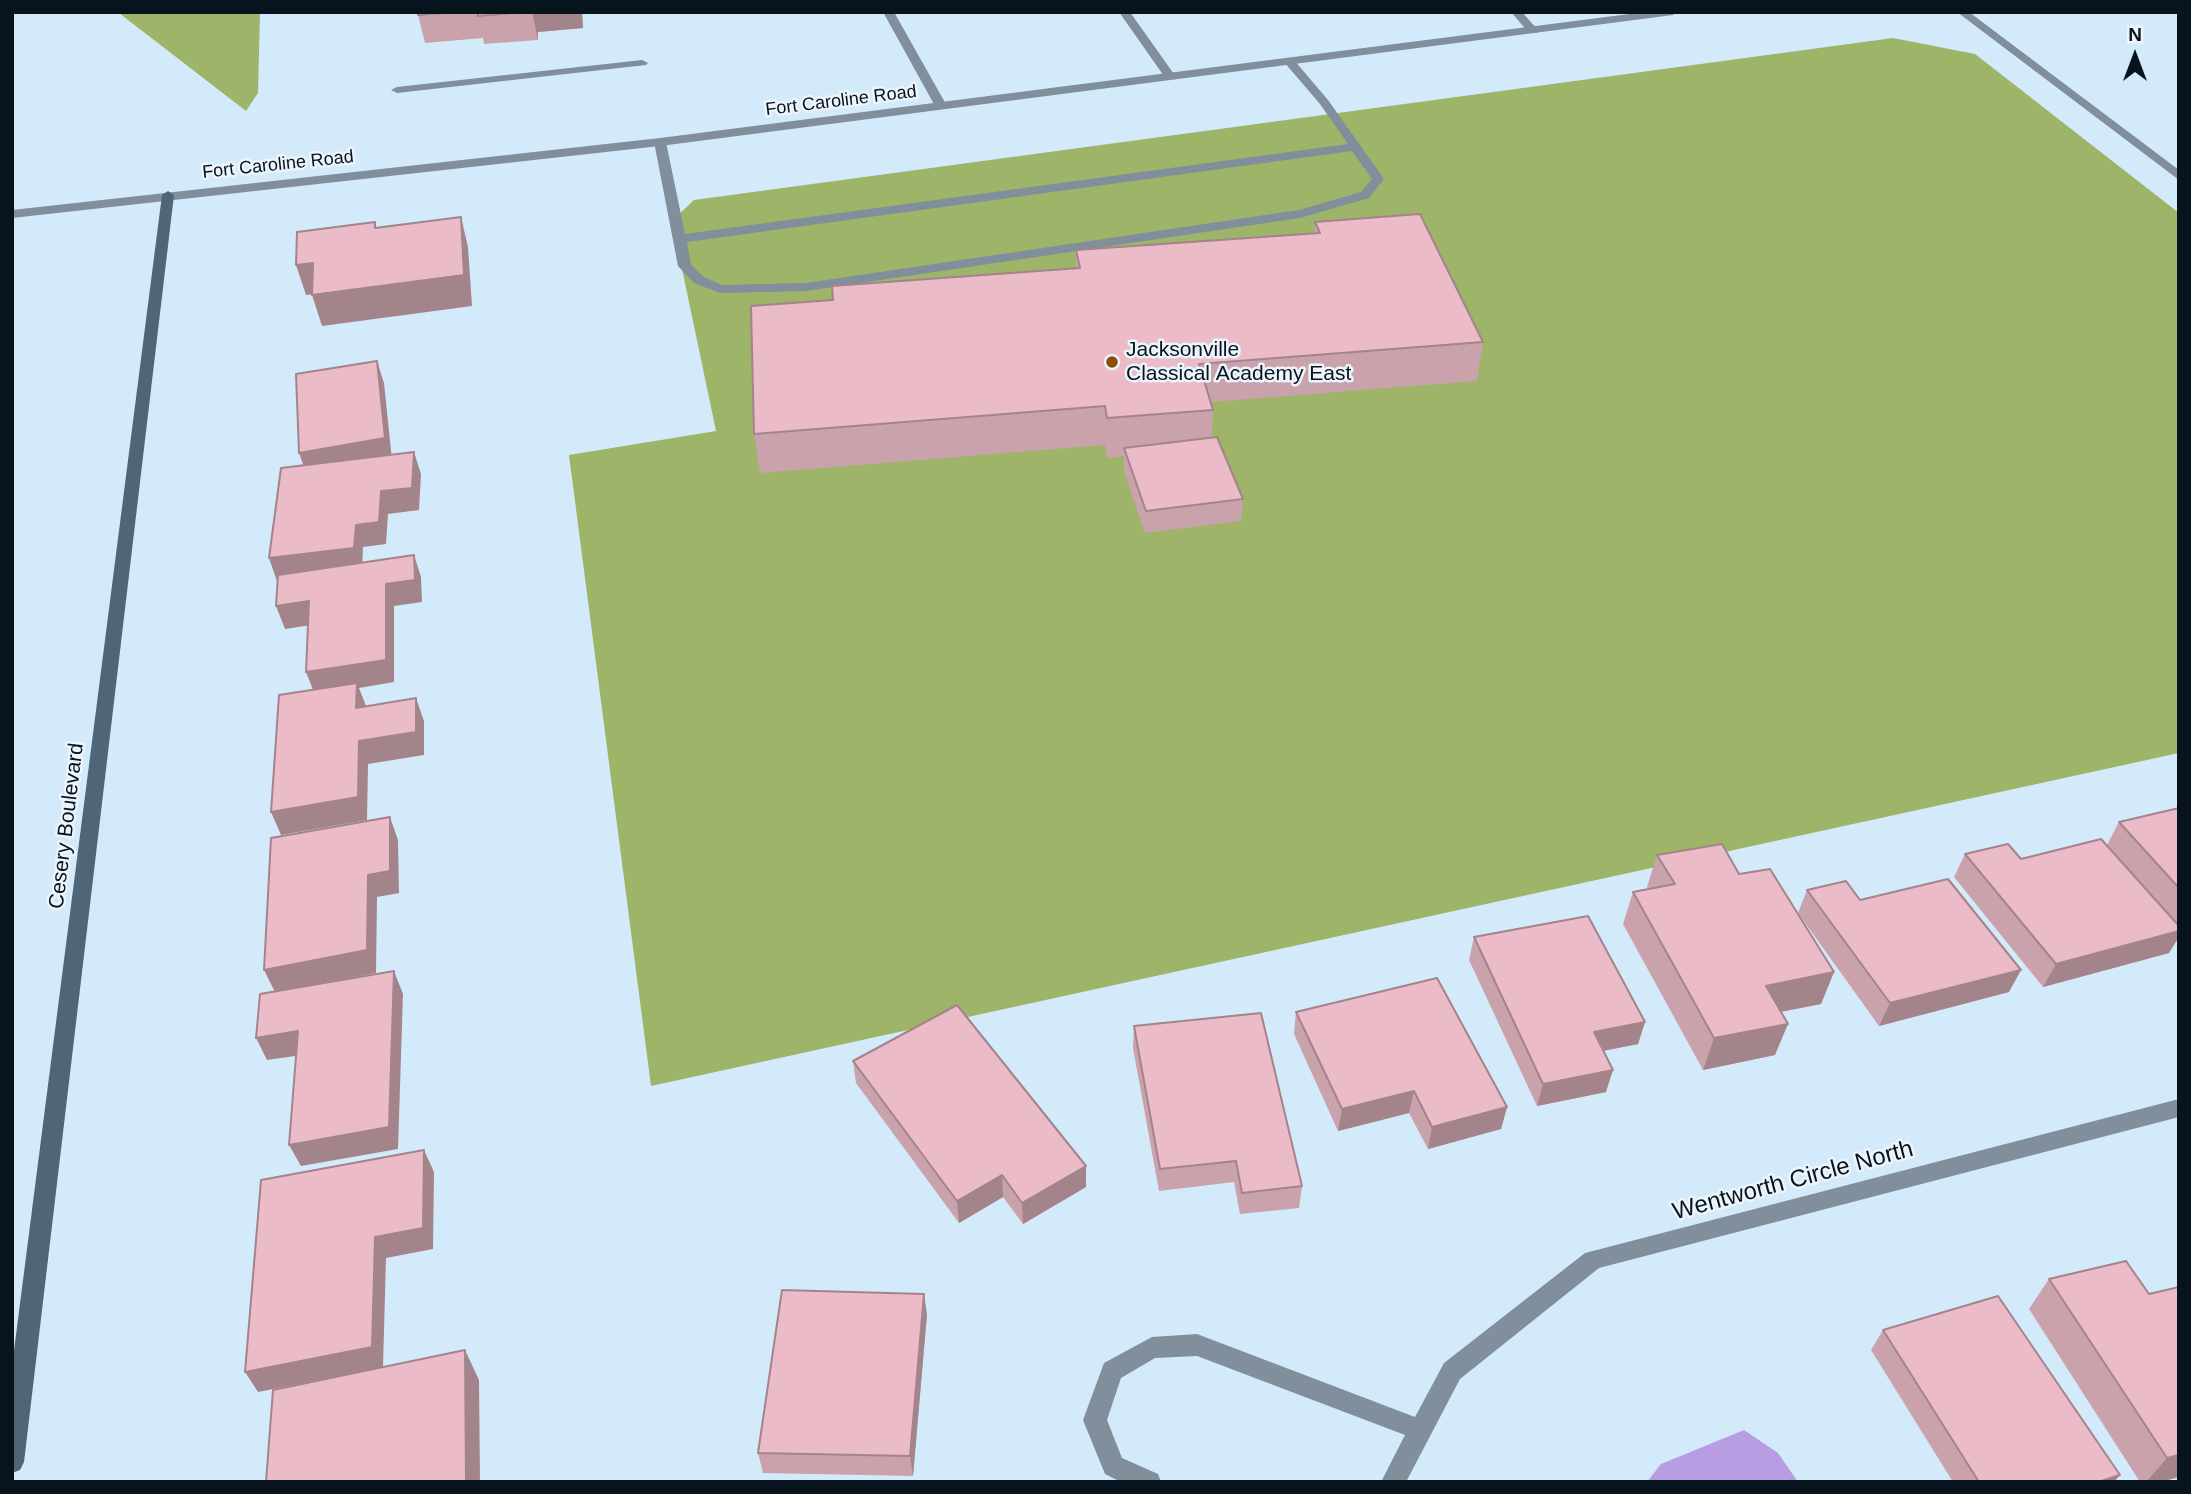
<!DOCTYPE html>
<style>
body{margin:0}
#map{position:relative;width:2191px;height:1494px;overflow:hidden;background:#d3eafb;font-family:Arial,sans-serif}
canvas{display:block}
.frame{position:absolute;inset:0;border:14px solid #07141e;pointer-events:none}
.north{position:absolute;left:2100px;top:21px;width:70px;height:70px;-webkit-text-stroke:5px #edf4fb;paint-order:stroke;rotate:0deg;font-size:19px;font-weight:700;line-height:28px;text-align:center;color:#07141e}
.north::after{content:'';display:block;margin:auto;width:24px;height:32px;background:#07141e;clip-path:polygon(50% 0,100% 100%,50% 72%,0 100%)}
</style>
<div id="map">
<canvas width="2191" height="1494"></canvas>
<div class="frame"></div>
<div class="north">N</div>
</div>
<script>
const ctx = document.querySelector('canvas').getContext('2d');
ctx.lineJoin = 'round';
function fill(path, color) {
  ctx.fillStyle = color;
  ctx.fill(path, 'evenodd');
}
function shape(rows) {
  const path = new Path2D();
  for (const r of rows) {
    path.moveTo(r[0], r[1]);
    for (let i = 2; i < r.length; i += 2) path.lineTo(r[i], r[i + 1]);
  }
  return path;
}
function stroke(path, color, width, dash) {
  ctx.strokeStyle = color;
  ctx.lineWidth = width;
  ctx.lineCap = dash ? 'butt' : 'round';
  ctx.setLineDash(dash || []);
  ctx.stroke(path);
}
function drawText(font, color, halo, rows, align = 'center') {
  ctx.font = font + ' Arial,sans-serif';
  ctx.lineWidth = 5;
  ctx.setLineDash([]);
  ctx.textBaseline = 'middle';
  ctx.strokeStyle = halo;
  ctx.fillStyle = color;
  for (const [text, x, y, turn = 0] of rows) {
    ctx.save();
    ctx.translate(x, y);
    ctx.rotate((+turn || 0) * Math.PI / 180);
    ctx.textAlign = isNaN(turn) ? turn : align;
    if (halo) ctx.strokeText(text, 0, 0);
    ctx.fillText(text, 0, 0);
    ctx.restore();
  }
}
const forest = shape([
 [260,12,258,93,246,111,119,13],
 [1893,38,1975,54,2179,213,2179,753,651,1086,569,455,716,431,672,221,694,200]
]);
const water = shape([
 [1744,1430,1778,1453,1798,1482,1647,1482,1661,1464]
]);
const service = shape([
 [883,12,894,12,947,106,945,108,935,106,883,12],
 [1290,59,1294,60,1328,100,1384,179,1369,198,1300,218,806,291,720,293,694,283,678,266,654,142,656,139,666,142,685,234,1348,144,1320,104,1284,62,1290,59],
 [1352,151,1372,179,1361,192,1299,210,806,283,722,285,704,277,691,265,687,242,1352,151],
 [642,60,648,63,646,65,397,93,391,90,397,87,642,60]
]);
const minor = shape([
 [1119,12,1130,12,1176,77,1174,79,1166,79,1119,12],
 [1511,12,1522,12,1537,29,1537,33,1529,33,1511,12],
 [1957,12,1969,12,2179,170,2179,180,1957,12],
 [2179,1099,2179,1117,1599,1268,1460,1379,1406,1482,1381,1482,1405,1435,1197,1356,1155,1358,1121,1378,1107,1420,1122,1458,1158,1474,1161,1482,1121,1482,1105,1474,1083,1420,1104,1363,1152,1337,1197,1334,1415,1417,1444,1363,1585,1253,2179,1099]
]);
const tertiary = shape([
 [1645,12,1678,12,1673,15,660,146,12,218,12,210,660,138,1645,12]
]);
const secondary = shape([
 [168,191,174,195,24,1462,20,1470,12,1473,12,1366,162,195,168,191]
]);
const wall = shape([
 [418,12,582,12,583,28,538,32,538,40,484,44,483,38,425,43,418,15],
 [1315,222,1483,342,1477,381,1211,402,1213,410,1212,438,1243,499,1241,521,1145,533,1124,471,1124,456,1107,458,1105,445,760,473,754,434,833,300,1076,268,1076,250,1314,234],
 [2179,808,2179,925,2107,845,2119,822],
 [1965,854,2021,859,2169,953,2043,987,1954,877],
 [1657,855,1739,874,1834,972,1821,1004,1781,1012,1775,1055,1703,1070,1623,924,1633,892,1648,889,1647,887],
 [1807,890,1860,900,2009,992,1879,1026,1798,913],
 [1474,937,1645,1022,1638,1044,1603,1051,1606,1092,1537,1106,1469,960],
 [1296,1012,1507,1107,1501,1129,1428,1149,1409,1113,1338,1131,1294,1034],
 [1134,1026,1302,1186,1299,1208,1240,1214,1234,1182,1159,1191,1133,1048],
 [853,1061,1086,1187,1023,1224,1003,1197,959,1223,856,1083],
 [2049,1279,2179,1477,2160,1482,2140,1482,2029,1309],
 [927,1314,913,1476,763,1473,758,1453],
 [1883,1330,2114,1482,1953,1482,1871,1350]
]);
const shadedWall = shape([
 [532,12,582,12,583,28,538,32,538,40],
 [461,217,468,247,472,306,322,326,312,295],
 [313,263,323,293,306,295,296,265],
 [377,361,384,383,392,460,307,475,299,453],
 [414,452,421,474,419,510,388,514,386,544,363,547,362,570,277,581,269,558,356,525,381,491],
 [414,555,421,577,422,602,394,606,394,682,359,688,366,706,365,730,315,695,306,672],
 [309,601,318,624,285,629,276,606],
 [416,698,424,721,424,755,368,764,367,820,281,835,271,812,359,741],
 [390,817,398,840,399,893,377,897,376,973,275,992,264,970,368,875],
 [2179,931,2179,937,2169,953,2043,987,2056,964],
 [2021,970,2009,992,1879,1026,1890,1003],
 [394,971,403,994,398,1149,301,1166,289,1145],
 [1834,972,1821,1004,1753,1017,1766,986],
 [1645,1022,1638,1044,1587,1054,1594,1032],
 [1788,1024,1775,1055,1703,1070,1714,1038],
 [298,1031,309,1054,267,1060,256,1038],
 [1613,1070,1606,1092,1537,1106,1543,1084],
 [1414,1091,1409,1113,1338,1131,1342,1109],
 [1507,1107,1501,1129,1428,1149,1432,1127],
 [424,1150,434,1172,433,1249,386,1258,383,1367,258,1392,245,1372,375,1237],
 [1086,1166,1086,1187,1023,1224,1022,1203],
 [1002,1175,1003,1197,959,1223,957,1201],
 [924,1294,927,1314,913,1476,910,1456],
 [465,1350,479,1380,480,1482,466,1482],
 [2179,1455,2179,1477,2160,1482,2146,1482,2167,1458],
 [2120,1475,2114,1482,2098,1482]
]);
const building = shape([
 [418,12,455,12,418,15,418,12],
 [478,12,526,12,478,16,478,12],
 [1420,214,1483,342,1199,364,1213,410,1107,418,1105,406,754,434,751,306,833,300,832,286,1080,268,1076,250,1320,233,1315,222,1420,214],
 [461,217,464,275,312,295,313,263,296,265,297,232,375,222,375,228,461,217],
 [377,361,385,438,299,453,296,374,377,361],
 [1217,437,1243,499,1146,511,1124,448,1217,437],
 [414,452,412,488,381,491,379,522,356,525,354,548,269,558,281,468,414,452],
 [414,555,415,580,386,584,386,660,306,672,309,601,276,606,278,575,414,555],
 [357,683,356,708,416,698,416,732,359,741,358,797,271,812,279,695,357,683],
 [2179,808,2179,888,2119,822,2179,808],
 [390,817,390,871,368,875,367,950,264,970,271,838,390,817],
 [2101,839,2179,926,2179,931,2056,964,1965,854,2008,844,2021,859,2101,839],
 [1722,844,1739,874,1770,869,1834,972,1766,986,1788,1024,1714,1038,1633,892,1675,884,1657,855,1722,844],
 [1948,879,2021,970,1890,1003,1807,890,1846,881,1860,900,1948,879],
 [1588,916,1645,1022,1594,1032,1613,1070,1543,1084,1474,937,1588,916],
 [394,971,389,1127,289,1145,298,1031,256,1038,260,994,394,971],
 [1437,978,1507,1107,1432,1127,1414,1091,1342,1109,1296,1012,1437,978],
 [957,1005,1086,1166,1022,1203,1002,1175,957,1201,853,1061,957,1005],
 [1261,1013,1302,1186,1242,1193,1236,1161,1160,1169,1134,1026,1261,1013],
 [424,1150,423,1228,375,1237,372,1347,245,1372,261,1180,424,1150],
 [2126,1261,2149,1294,2179,1287,2179,1455,2167,1458,2049,1279,2126,1261],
 [782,1290,924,1294,910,1456,758,1453,782,1290],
 [1998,1296,2120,1475,2098,1482,1979,1482,1883,1330,1998,1296],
 [465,1350,466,1482,266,1482,273,1390,465,1350]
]);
const markers = [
 [1112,362,7,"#884e06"]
];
const farStreetnames = [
 ["Fort Caroline Road",841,101,-7],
 ["Fort Caroline Road",278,165,-6]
];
const poiNames = [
 ["Jacksonville",1126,350],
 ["Classical Academy East",1126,374]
];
const streetNames = [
 ["Cesery Boulevard",67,826,-83]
];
const nearStreetnames = [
 ["Wentworth Circle North",1793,1181,-15]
];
fill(forest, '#9db469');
fill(water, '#b99de3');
fill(service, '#808f9b');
fill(minor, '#808f9b');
fill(tertiary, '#808f9b');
fill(secondary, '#506677');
fill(wall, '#caa2ab');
fill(shadedWall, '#a4848b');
fill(building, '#ebbcc7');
stroke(building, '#a4848b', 2);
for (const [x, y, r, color] of markers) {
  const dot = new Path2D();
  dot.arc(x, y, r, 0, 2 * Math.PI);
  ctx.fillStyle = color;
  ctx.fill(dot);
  stroke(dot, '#edf4fb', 2.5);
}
drawText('18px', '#07141e', '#edf4fb', farStreetnames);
drawText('21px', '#07141e', '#edf4fb', poiNames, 'left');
drawText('21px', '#07141e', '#edf4fb', streetNames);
drawText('24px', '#07141e', '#edf4fb', nearStreetnames);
</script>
